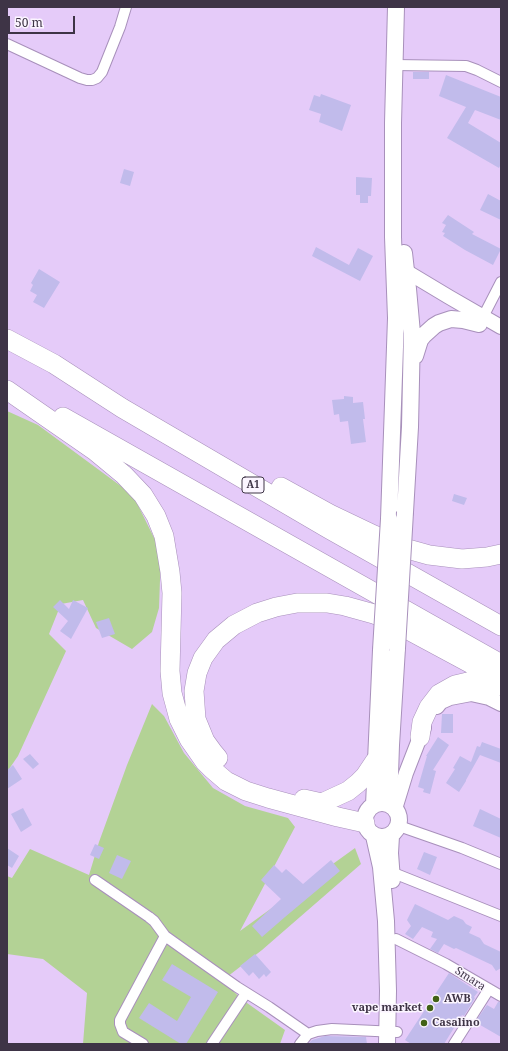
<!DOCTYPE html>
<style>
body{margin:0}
#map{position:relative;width:508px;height:1051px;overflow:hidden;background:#e5cbf9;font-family:"Noto Serif",serif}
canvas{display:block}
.frame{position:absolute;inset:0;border:8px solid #3e3446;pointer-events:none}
.scale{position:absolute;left:8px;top:16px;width:67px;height:18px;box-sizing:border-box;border:2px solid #3e3446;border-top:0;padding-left:5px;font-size:12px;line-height:14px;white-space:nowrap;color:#3e3446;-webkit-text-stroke:3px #fbf5ff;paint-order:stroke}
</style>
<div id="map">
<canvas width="508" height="1051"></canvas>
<div class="frame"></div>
<div class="scale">50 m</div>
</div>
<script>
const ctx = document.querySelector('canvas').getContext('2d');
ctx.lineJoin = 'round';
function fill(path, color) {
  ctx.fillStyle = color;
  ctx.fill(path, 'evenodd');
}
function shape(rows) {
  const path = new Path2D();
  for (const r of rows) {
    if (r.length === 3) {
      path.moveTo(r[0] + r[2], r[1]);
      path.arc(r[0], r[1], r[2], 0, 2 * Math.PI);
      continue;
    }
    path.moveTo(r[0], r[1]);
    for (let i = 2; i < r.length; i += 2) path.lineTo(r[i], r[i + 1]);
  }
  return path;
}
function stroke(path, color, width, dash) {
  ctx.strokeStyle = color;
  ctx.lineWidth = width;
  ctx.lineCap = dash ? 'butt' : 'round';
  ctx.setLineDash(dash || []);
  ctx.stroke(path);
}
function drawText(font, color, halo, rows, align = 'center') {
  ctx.font = font + ' "Noto Serif",serif';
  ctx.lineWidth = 3;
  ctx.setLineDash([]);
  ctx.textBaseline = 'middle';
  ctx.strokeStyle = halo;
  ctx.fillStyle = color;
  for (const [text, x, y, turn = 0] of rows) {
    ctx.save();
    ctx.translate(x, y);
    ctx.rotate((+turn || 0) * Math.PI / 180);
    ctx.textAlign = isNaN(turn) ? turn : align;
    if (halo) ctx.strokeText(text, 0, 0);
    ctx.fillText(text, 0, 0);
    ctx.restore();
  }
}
const green = shape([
 [7,411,38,425,133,495,161,552,159,608,152,632,132,649,96,628,83,600,61,604,49,634,66,651,18,756,7,772],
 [152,704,164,716,184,753,213,788,245,806,288,818,295,827,240,931,355,848,361,864,262,950,223,980,240,998,285,1030,280,1044,83,1044,87,993,43,959,7,954,7,876,12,878,30,849,89,875,99,842,127,765]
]);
const building = shape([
 [413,72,429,72,429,79,413,79],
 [446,75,501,97,501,120,475,110,468,123,501,143,501,164,499,168,447,138,466,107,439,96],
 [321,94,351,105,342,131,319,122,321,114,309,110,314,95,320,97],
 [124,169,134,172,130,186,120,183],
 [356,177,372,178,371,196,368,196,368,203,360,203,360,195,356,195],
 [488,194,501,201,501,220,480,210],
 [448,215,474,232,472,234,501,249,493,265,465,250,443,236,445,233,442,232,446,225,442,223],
 [316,247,349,265,358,248,373,256,360,281,312,256],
 [39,269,60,282,44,308,33,302,37,295,30,291,33,285,31,283],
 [344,396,353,397,353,403,363,402,365,419,363,419,366,442,351,444,348,421,340,422,339,414,334,415,332,400,344,399],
 [454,494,467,498,464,505,452,501],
 [60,600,69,609,73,600,88,608,71,639,60,631,68,621,53,607],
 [109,618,115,634,102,638,96,622],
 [442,714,453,714,453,733,441,733],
 [438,737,449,745,433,770,436,771,430,794,423,792,424,789,418,787,427,756,426,756],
 [482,742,501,749,501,763,480,755,466,780,466,781,459,792,446,783,455,769,453,768,460,756,471,762,477,746,480,747],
 [30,754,39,764,33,769,23,759],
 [13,765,22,779,7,789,7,770],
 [23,808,32,825,21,832,11,814],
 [480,809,501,819,501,838,473,826],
 [95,844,104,848,99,859,90,855],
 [7,848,19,856,12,868,7,865],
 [424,852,437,857,430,875,417,869],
 [117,855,131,861,122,879,109,873],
 [331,860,340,871,285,917,262,937,252,926,281,899,261,880,274,865,282,873,286,869,303,884],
 [415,904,448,920,454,916,463,920,466,924,472,927,469,933,480,938,484,944,501,952,501,968,496,971,492,965,456,948,454,949,444,944,438,953,430,949,437,939,431,937,433,932,422,927,413,939,405,934,411,926,407,920],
 [255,954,271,972,266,977,264,974,259,979,253,972,249,976,240,966],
 [172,964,218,992,186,1044,181,1044,139,1018,149,1003,177,1021,191,997,162,980],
 [449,973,478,992,474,997,475,998,464,1016,462,1015,444,1044,411,1044,405,1040],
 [498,1002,501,1002,501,1037,475,1022,487,1005,494,1009],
 [325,1036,366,1037,367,1044,308,1044,312,1040]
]);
const street = shape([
 [7,44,80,78,87,80,92,80,97,78,102,72,120,27,126,7],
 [395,65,466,66,477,70,501,82],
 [483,317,501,282],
 [399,826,462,848,501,864],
 [391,872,501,916],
 [95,880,149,917,154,921,165,936,186,951,237,987,269,1007,308,1034],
 [396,939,446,964,501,996],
 [143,1044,123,1032,120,1024,120,1020,165,936],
 [212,1044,246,993],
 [300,1044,308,1034,317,1031,332,1029,397,1032],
 [454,1044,489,989]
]);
const secondary = shape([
 [399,267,449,297,501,327],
 [437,707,441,702,450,698,471,694,489,698,501,704],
 [395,809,406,773,420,737,424,728]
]);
const primary = shape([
 [404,253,408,289,412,333,410,427,405,512],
 [415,356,420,340,424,335,434,326,439,323,451,319,463,320,479,324],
 [389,519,396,318,393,237,393,123,396,7],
 [382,820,17],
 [389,804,391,745,397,648],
 [374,805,381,650],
 [374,836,381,867,386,921,388,991,387,1044],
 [391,836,390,853,392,880]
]);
const highway = shape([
 [7,339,54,364,122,408,329,529,501,626],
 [7,390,95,451,124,475,143,495,156,516,164,536,170,572,172,593,170,671,172,693,179,719,189,739,205,762,212,769,226,781,246,791,268,798,338,817,365,823],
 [63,417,501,664],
 [281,487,330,514,374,535,404,548,429,555,462,559,487,557,501,554],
 [420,737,422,722,429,707,439,694,455,685,472,681,485,682,500,686],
 [218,758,213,752,205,741,196,719,194,691,197,673,203,658,216,640,234,625,257,613,276,607,297,603,327,603,345,606,374,614,408,630,501,680],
 [304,799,322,803,348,791,358,783,365,776,375,761]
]);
const primaryBridge = shape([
 [397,648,405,512],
 [381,650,389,519]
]);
const markers = [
 [436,999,4,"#416116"],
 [430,1008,4,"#416116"],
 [424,1023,4,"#416116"]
];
const shields = [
 [253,485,22]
];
const shieldNames = [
 ["A1",253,485]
];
const streetNames = [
 ["Smara",470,979,33]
];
const poiNames = [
 ["AWB",444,999],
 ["vape market",422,1008,"right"],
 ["Casalino",432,1023]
];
fill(green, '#b3d295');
fill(building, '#c1bbeb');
stroke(street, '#a890bb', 12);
stroke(secondary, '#a890bb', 16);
stroke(primary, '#a890bb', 18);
stroke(highway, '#a890bb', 20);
stroke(street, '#fff', 10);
stroke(secondary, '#fff', 14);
stroke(primary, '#fff', 16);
stroke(highway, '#fff', 19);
stroke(primaryBridge, '#a890bb', 18, []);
stroke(primaryBridge, '#fff', 16);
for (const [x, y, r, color] of markers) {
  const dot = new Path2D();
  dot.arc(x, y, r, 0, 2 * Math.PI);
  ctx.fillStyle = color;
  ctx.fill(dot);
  stroke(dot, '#fbf5ff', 1.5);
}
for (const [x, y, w] of shields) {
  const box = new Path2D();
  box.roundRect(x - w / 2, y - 8, w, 16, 3);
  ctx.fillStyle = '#fbf5ff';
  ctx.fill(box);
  stroke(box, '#3e3446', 1);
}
drawText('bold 10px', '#3e3446', null, shieldNames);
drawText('11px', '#3e3446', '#fbf5ff', streetNames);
drawText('bold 11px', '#3e3446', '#fbf5ff', poiNames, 'left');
</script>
